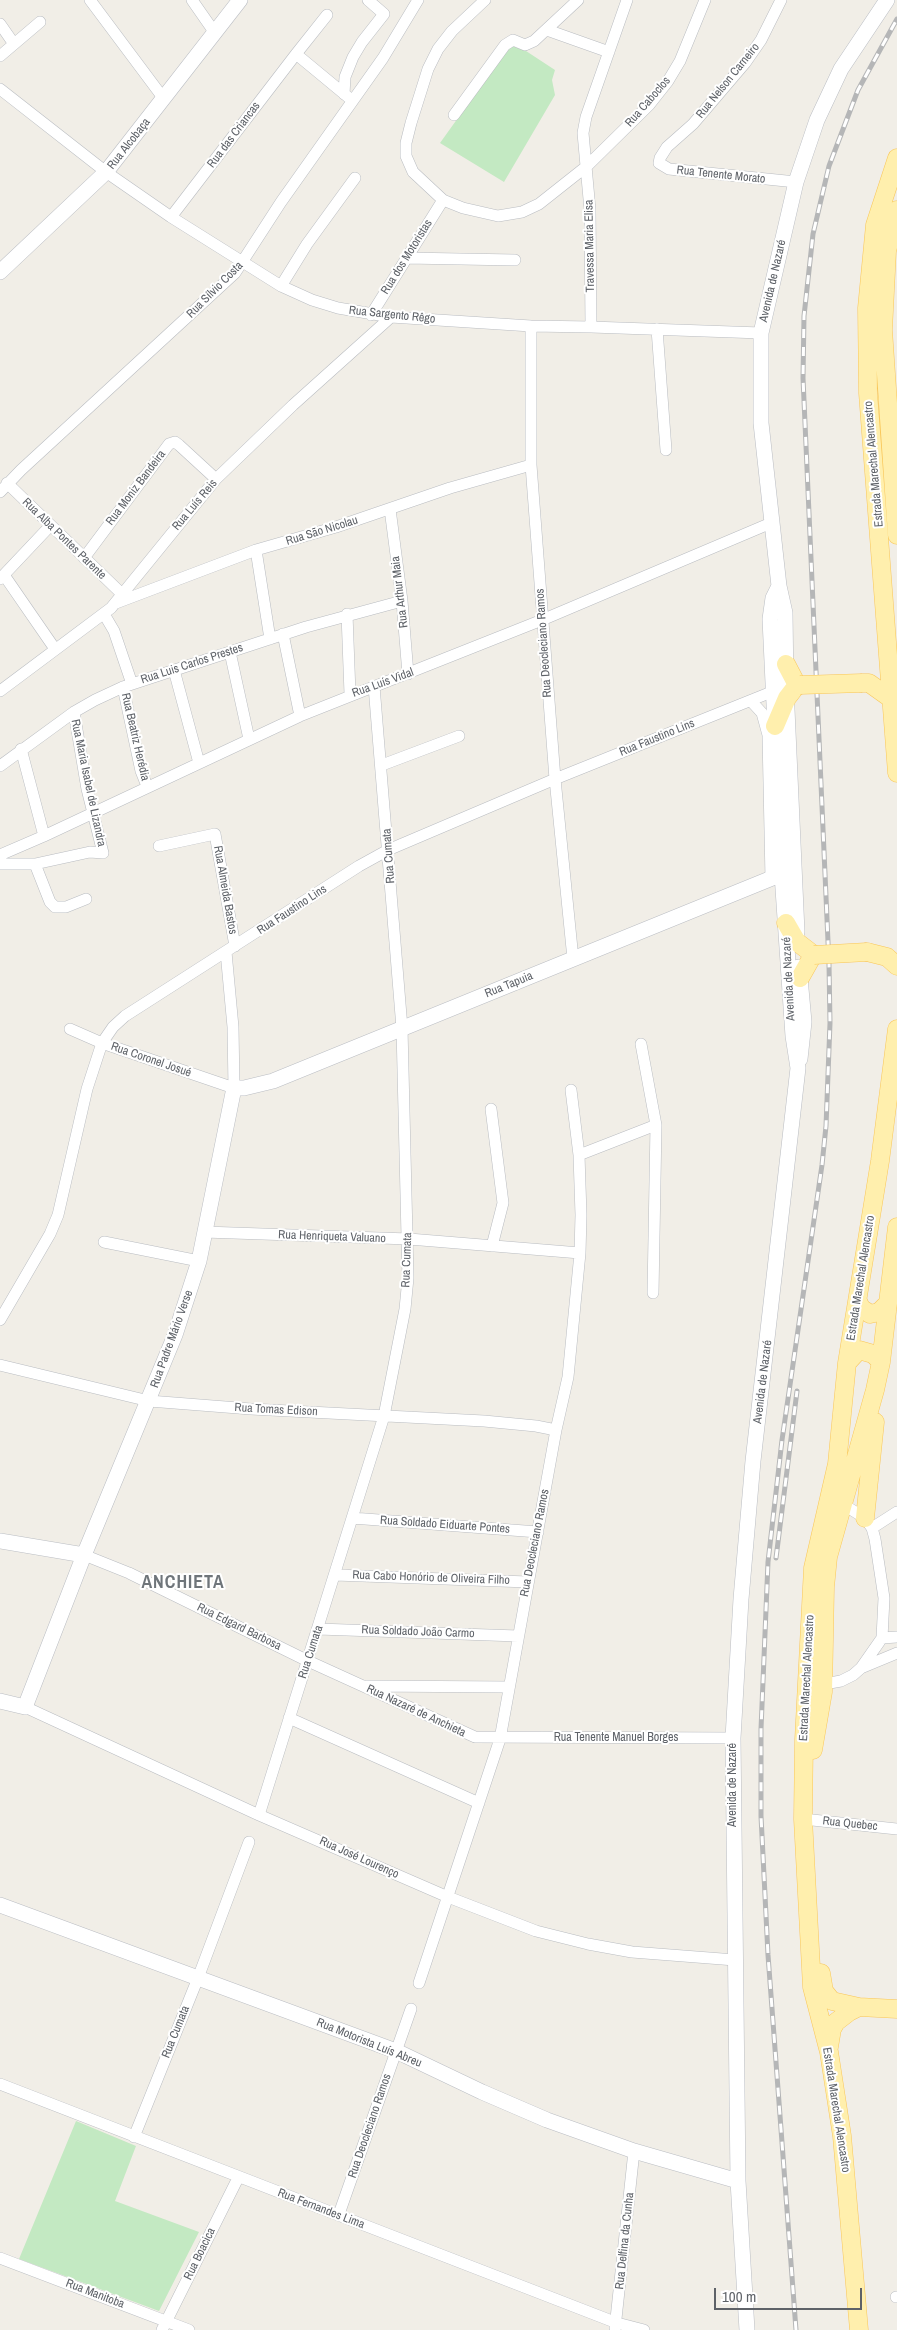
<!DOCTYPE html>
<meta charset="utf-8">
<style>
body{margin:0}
#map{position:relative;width:897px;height:2330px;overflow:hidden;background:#f1eee7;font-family:"Archivo Narrow",sans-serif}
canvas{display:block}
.scale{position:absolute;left:714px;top:2288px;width:148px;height:22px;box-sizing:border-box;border:2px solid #5e6268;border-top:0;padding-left:6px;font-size:15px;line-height:18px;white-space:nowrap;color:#5e6268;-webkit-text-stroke:4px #fff;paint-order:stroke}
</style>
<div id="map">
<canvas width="897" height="2330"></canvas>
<div class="scale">100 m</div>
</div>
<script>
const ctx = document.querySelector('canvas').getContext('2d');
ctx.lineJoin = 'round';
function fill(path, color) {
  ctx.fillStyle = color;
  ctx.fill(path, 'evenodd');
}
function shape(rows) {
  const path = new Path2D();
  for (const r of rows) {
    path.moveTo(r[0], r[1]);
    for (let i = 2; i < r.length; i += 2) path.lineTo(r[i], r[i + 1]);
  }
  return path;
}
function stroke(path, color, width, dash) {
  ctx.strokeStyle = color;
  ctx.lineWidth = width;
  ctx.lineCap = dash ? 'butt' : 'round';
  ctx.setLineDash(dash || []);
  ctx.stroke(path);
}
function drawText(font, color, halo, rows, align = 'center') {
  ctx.font = font + ' "Archivo Narrow",sans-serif';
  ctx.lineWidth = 4;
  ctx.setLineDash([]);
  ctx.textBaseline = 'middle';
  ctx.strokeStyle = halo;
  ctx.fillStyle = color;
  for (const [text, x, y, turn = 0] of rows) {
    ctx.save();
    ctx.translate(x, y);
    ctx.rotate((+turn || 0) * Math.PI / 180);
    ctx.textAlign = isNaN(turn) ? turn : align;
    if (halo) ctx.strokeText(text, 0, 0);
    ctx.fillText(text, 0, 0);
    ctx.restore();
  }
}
const green = shape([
 [512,46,526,51,555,70,552,80,555,95,504,182,440,143,498,62],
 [76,2121,136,2146,115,2201,199,2232,159,2311,19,2259]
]);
const street = shape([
 [90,0,164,99],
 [192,0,215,33],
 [485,0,452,31,438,49,428,69,411,123,406,143,406,156,413,172,443,200,463,208,498,216,522,212,539,204,587,166,649,105,668,81,680,61,705,0],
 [781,0,761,40,745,63,693,124,667,147,660,158,659,163,669,169,796,182],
 [0,24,14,44],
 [547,30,609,52],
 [296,54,348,97],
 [0,56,40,22],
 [0,89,106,172,171,217,281,286,312,300,338,308,391,317,531,326,591,327,761,333],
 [344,94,345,77,353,57,362,42,384,14,368,0],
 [454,115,505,45,513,40,525,45,534,41,578,0],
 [171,217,296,54,327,15],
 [406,258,515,260],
 [281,286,307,244,355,178],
 [371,315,443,200],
 [531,326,531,465,555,779,573,959],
 [591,327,590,210,583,133,586,117,627,0],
 [657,329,666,450],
 [7,483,122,594],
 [0,492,21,470,235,273,281,202,383,58,418,0],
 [390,509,402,601,408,674],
 [256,550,270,639],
 [84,558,169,444,175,442,179,445,216,479],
 [4,575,55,649],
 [0,579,50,526],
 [116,603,256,550,336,527,450,488,531,465],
 [104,614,114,631,132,684],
 [347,614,350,694],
 [283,634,300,716],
 [230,652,249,739],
 [174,670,199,763],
 [123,687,141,771,147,786],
 [0,691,111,608,216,479,293,405,391,317],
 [751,701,762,713,768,735,771,879],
 [21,749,44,836],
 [382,765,459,736],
 [0,766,74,712,95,700,123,687,306,627,402,601],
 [159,846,215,834,235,946],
 [0,855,44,836,300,716,542,620,771,523],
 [0,864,35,864,90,852,103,853,87,789,74,712],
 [35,864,50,902,55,907,66,907,86,899],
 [70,1029,102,1043,234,1088,233,1027,226,952],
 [491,1109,503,1203,492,1246],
 [579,1155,656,1125,641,1044],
 [204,1232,409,1239,580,1253],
 [104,1242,199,1261],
 [653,1293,656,1125],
 [0,1320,50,1234,58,1215,87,1089,102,1043,113,1027,125,1016,359,866,388,850,555,779,774,691],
 [0,1365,149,1401,251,1409,484,1421,536,1426,556,1430],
 [352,1518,538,1532],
 [872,1528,897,1512],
 [84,1555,129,1573,308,1661,475,1737,733,1738],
 [335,1575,528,1582],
 [318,1629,518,1636],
 [882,1638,897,1637],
 [861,1668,897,1653],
 [824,1684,841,1681,853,1675,861,1668,882,1638,884,1598,875,1539,872,1528,865,1518,844,1505],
 [366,1686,509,1687],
 [25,1707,259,1815,448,1897,536,1931,588,1944,632,1952,735,1960],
 [289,1718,479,1803],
 [259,1815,384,1416,405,1309,408,1278,402,1028,374,686],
 [803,1819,897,1829],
 [419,1983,500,1739,556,1430,568,1377,580,1253,581,1215,579,1155,571,1090],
 [0,2084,617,2323,644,2330],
 [134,2137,198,1978,249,1842],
 [339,2214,411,2009],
 [0,2258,189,2330],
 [896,2297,897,2297],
 [615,2328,634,2151],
 [162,2330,238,2178]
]);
const secondary = shape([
 [0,272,106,172,240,0],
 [797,932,786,687,785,613,779,586,761,423,761,333,796,182,817,120,841,69,887,0],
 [799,967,804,1022,800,1059],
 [0,1541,84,1555],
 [0,1701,25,1707,84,1555,175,1335,199,1261,234,1088,244,1088,273,1081,782,874],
 [0,1905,396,2051,482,2092,547,2120,634,2151,738,2181],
 [747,2330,738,2181,733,1738,741,1599,753,1461,798,1068,793,1036,782,874,770,619,773,598,779,586]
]);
const primary = shape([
 [897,158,875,225,867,308,868,393,897,773],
 [897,210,887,251,883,330,897,535],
 [786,664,797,685],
 [862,683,869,683,897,703],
 [775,726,787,698,797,685,800,685],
 [786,923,797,942,814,955],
 [867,952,887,957,897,966],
 [800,978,813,955],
 [858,1301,861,1308,870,1314,879,1312,887,1304],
 [847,1363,859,1350,873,1354,881,1362],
 [865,1518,875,1422],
 [813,1750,823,1692,825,1587,828,1557,875,1390,881,1362,897,1227],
 [821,1973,824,1991,832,2001,859,2007,897,2009],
 [829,2047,832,2029,836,2022,849,2012,859,2007],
 [859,2330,842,2136,829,2052,812,1987,803,1819,804,1740,813,1568,837,1464,847,1363,880,1161,897,1029]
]);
const rail = shape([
 [776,1558,797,1391],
 [796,2330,768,1955,761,1816,761,1729,768,1562,782,1440,822,1165,826,1126,830,1023,829,964,803,378,804,316,813,234,829,166,858,90,897,19]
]);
const primaryBridge = shape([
 [800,685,862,683],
 [814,955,867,952]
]);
const streetNames = [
 ["Rua Nelson Carneiro",728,81,-51],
 ["Rua Caboclos",648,102,-49],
 ["Rua das Criancas",234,135,-53],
 ["Rua Alcobaça",129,144,-52],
 ["Rua Tenente Morato",721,175,6],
 ["Travessa Maria Elisa",590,246,-91],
 ["Rua dos Motoristas",407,257,-58],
 ["Avenida de Nazaré",773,281,-77],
 ["Rua Sílvio Costa",215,290,-45],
 ["Rua Sargento Rêgo",392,315,6],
 ["Estrada Marechal Alencastro",874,464,-95],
 ["Rua Moniz Bandeira",136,488,-53],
 ["Rua Luís Reis",195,505,-50],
 ["Rua São Nicolau",322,531,-17],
 ["Rua Alba Pontes Parente",64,539,44],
 ["Rua Arthur Maia",400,592,-97],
 ["Rua Deocleciano Ramos",544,643,-94],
 ["Rua Luis Carlos Prestes",192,664,-18],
 ["Rua Luís Vidal",383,683,-20],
 ["Rua Beatriz Herédia",135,737,77],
 ["Rua Faustino Lins",657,738,-22],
 ["Rua Maria Isabel de Lizandra",88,783,78],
 ["Rua Cumata",389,856,-94],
 ["Rua Almeida Bastos",225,890,80],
 ["Rua Faustino Lins",292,910,-33],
 ["Avenida de Nazaré",789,979,-93],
 ["Rua Tapuia",509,985,-22],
 ["Rua Coronel Josué",151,1060,19],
 ["Rua Henriqueta Valuano",332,1237,2],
 ["Rua Cumata",407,1260,-88],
 ["Estrada Marechal Alencastro",861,1278,-81],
 ["Rua Padre Mário Verse",172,1339,-70],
 ["Avenida de Nazaré",763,1382,-83],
 ["Rua Tomas Edison",276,1410,3],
 ["Rua Soldado Eiduarte Pontes",445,1525,4],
 ["Rua Deocleciano Ramos",535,1543,-79],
 ["Rua Cabo Honório de Oliveira Filho",431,1578,2],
 ["Rua Edgard Barbosa",239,1627,26],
 ["Rua Soldado João Carmo",418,1632,2],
 ["Rua Cumata",311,1652,-72],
 ["Estrada Marechal Alencastro",807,1678,-87],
 ["Rua Nazaré de Anchieta",416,1711,25],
 ["Rua Tenente Manuel Borges",616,1738],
 ["Avenida de Nazaré",733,1785,-90],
 ["Rua Quebec",850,1824,6],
 ["Rua José Lourenço",359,1858,24],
 ["Rua Cumata",176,2032,-68],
 ["Rua Motorista Luís Abreu",369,2043,22],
 ["Estrada Marechal Alencastro",836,2110,81],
 ["Rua Deocleciano Ramos",370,2126,-71],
 ["Rua Fernandes Lima",321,2209,21],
 ["Rua Delfina da Cunha",625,2241,-84],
 ["Rua Boacica",200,2254,-64],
 ["Rua Manitoba",95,2294,21]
];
const districtNames = [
 ["ANCHIETA",183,1583]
];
fill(green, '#c3e9c2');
stroke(street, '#b9bcc1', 12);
stroke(secondary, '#babdc3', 16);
stroke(primary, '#f9c658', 19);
stroke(street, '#fff', 11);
stroke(secondary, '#fff', 15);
stroke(primary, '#ffefad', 18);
stroke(rail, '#b5b6b7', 5);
stroke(rail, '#fff', 3, [9]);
stroke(primaryBridge, '#f9c658', 19, []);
stroke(primaryBridge, '#ffefad', 18);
drawText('12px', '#5e6268', '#fff', streetNames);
ctx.letterSpacing = '1px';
drawText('bold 18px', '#6f757a', '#fff', districtNames);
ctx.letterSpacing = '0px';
</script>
